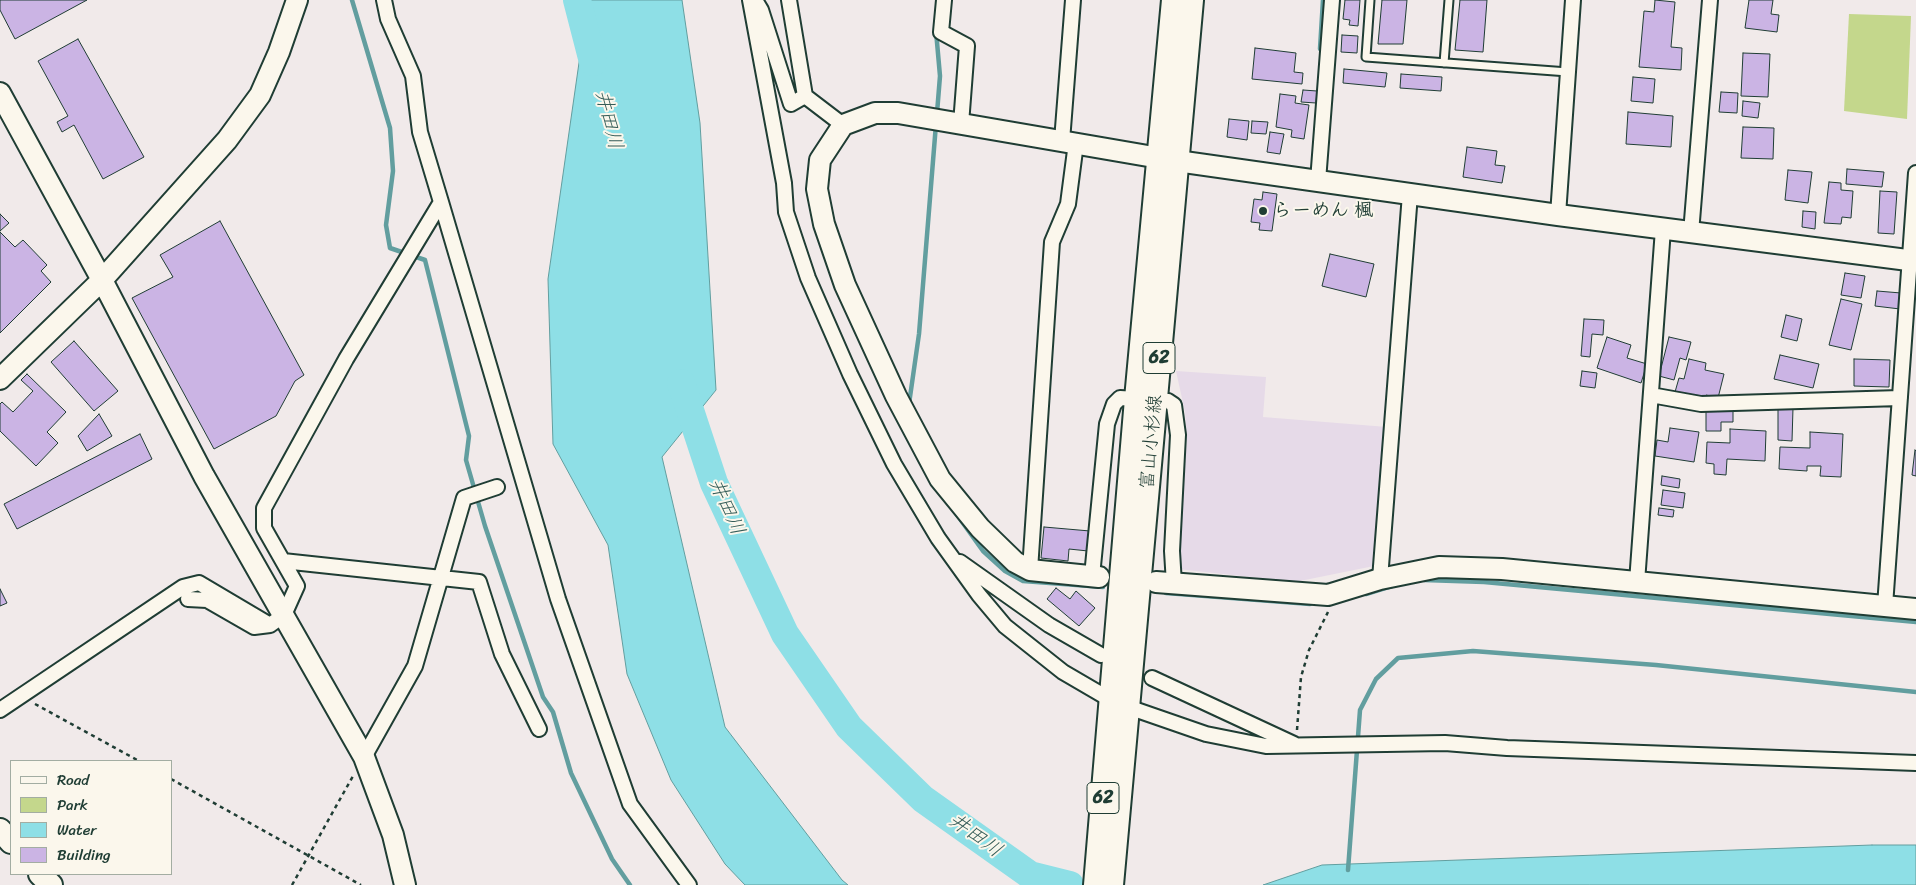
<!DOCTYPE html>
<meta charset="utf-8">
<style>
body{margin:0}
#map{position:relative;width:1916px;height:885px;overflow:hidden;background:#f1eaea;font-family:Sriracha,sans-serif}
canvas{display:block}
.legend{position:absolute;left:10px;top:760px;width:162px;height:115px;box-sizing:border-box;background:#fbf7ec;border:1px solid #a3ada2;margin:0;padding:6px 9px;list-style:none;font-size:15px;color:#1f3d34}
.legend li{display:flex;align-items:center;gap:10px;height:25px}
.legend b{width:25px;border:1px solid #a3ada2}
</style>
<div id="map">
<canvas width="1916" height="885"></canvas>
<ul class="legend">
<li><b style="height:6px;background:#fbf7ec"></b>Road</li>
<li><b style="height:14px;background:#c4d78c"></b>Park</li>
<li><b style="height:14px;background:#8edfe6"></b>Water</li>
<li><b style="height:14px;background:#cbb4e4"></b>Building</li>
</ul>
</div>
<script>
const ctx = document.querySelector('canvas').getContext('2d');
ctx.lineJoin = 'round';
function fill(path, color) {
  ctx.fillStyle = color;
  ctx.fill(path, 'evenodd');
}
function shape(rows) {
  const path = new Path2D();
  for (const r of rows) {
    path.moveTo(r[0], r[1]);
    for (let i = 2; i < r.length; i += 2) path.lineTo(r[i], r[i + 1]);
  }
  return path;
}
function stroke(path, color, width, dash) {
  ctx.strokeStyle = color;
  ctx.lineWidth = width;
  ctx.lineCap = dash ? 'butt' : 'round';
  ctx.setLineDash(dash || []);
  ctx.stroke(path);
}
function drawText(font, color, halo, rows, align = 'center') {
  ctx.font = font + ' Sriracha,"Klee One",sans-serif';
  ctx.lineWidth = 4;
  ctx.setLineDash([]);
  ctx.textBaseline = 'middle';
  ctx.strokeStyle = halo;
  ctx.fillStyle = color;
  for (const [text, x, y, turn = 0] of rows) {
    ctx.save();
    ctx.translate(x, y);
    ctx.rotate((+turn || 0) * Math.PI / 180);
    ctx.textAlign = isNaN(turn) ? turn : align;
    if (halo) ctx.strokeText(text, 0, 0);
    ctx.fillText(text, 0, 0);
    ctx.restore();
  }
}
const built = shape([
 [1176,371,1266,377,1263,417,1387,427,1374,566,1295,582,1178,569,1187,438,1185,412]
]);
const green = shape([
 [1849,14,1911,16,1907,119,1844,111]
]);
const water = shape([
 [588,0,682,0,700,123,716,390,662,457,725,727,842,880,848,885,745,885,725,864,671,780,627,674,608,545,553,444,548,279,588,0],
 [1872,845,1916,845,1916,885,1263,885,1322,865,1872,845]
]);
const stream = shape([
 [352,0,390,128,393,171,386,225,390,248,425,260,469,436,466,460,485,526,543,697,553,712,571,773,612,859,630,885],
 [936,31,940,76,937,113],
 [1320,49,1323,0],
 [909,404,919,334,936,124],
 [955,512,983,551,1005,571,1023,581,1103,587],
 [1424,580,1484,582,1916,622],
 [1166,593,1310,604],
 [1366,594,1395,585],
 [1348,870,1360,710,1376,679,1398,658,1473,651,1656,665,1916,692]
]);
const river = shape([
 [577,0,593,62],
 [681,383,714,483,785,634,849,727,923,799,1030,875,1070,885]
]);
const building = shape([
 [0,0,87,0,15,39,0,10,0,0],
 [1345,0,1360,0,1358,26,1349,25,1350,20,1343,19,1345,0],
 [1382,0,1407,0,1403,44,1378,44,1382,0],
 [1460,0,1487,0,1483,52,1455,50,1460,0],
 [1655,0,1675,2,1671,47,1682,48,1681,70,1639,67,1644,11,1654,12,1655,0],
 [1749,0,1773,0,1771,14,1779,15,1777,32,1745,28,1749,0],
 [1342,35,1358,36,1357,53,1341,52,1342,35],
 [78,39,144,157,103,179,74,125,62,132,57,122,68,116,38,61,78,39],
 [1255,48,1296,53,1294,72,1303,73,1302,84,1252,79,1255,48],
 [1743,53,1770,54,1768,97,1741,96,1743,53],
 [1344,69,1387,73,1385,87,1343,83,1344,69],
 [1401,74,1442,77,1441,91,1400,88,1401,74],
 [1633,77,1655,79,1653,103,1631,101,1633,77],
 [1303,90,1317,91,1316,103,1301,102,1303,90],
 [1721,92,1738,93,1737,113,1719,112,1721,92],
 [1280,94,1296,96,1295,103,1309,105,1304,139,1291,137,1292,130,1276,127,1280,94],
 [1743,101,1760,103,1758,118,1742,116,1743,101],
 [1628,112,1673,116,1671,147,1626,144,1628,112],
 [1229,119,1249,121,1247,140,1227,137,1229,119],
 [1252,121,1268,122,1266,134,1251,133,1252,121],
 [1743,127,1774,128,1773,159,1741,158,1743,127],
 [1270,132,1284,134,1280,154,1267,152,1270,132],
 [1467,147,1497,151,1495,165,1505,166,1502,183,1463,177,1467,147],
 [1847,169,1884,172,1882,187,1846,184,1847,169],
 [1788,170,1812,172,1808,203,1785,200,1788,170],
 [1829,182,1841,183,1841,190,1853,191,1851,218,1842,217,1841,224,1824,223,1829,182],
 [1880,191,1897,192,1894,234,1878,233,1880,191],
 [1263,192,1277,194,1272,231,1259,230,1260,223,1251,222,1254,199,1262,200,1263,192],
 [1803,211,1816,212,1815,229,1802,227,1803,211],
 [0,214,9,223,0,231,0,214],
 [220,221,304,375,295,381,276,416,214,449,132,298,173,277,160,255,220,221],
 [0,232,15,247,23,240,47,265,41,271,51,282,0,333,0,232],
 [1330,254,1374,264,1366,297,1322,286,1330,254],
 [1845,273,1865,276,1861,298,1841,295,1845,273],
 [1877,291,1901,293,1900,309,1875,306,1877,291],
 [1841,299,1862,304,1851,350,1829,345,1841,299],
 [1786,315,1802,319,1797,341,1781,337,1786,315],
 [1584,319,1604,320,1603,335,1592,334,1590,357,1581,356,1584,319],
 [1607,337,1631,345,1627,358,1647,364,1641,383,1597,368,1607,337],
 [1669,337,1691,342,1686,360,1680,358,1674,380,1659,376,1669,337],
 [74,341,118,391,94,411,51,362,74,341],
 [1780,355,1819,364,1813,388,1774,379,1780,355],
 [1689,359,1706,363,1705,370,1724,374,1718,398,1706,395,1702,399,1675,392,1679,378,1684,379,1689,359],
 [1854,359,1890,360,1889,387,1854,386,1854,359],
 [1582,371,1597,373,1595,388,1580,386,1582,371],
 [27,374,66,412,47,432,58,443,36,466,0,431,0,404,2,402,13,412,33,391,21,380,27,374],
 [1778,407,1793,408,1792,441,1778,440,1778,407],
 [1706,410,1733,410,1733,422,1721,422,1721,431,1706,431,1706,410],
 [99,414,112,436,87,451,78,436,99,414],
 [1670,428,1699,432,1694,462,1655,456,1657,440,1668,442,1670,428],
 [1730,429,1766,431,1765,461,1727,459,1726,475,1714,474,1714,464,1706,463,1707,442,1730,443,1730,429],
 [1810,432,1843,434,1841,477,1820,476,1821,466,1807,466,1807,471,1779,469,1780,447,1810,448,1810,432],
 [140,434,152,459,17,529,4,504,140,434],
 [1915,450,1916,451,1916,476,1912,475,1915,450],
 [1662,476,1680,479,1679,488,1661,485,1662,476],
 [1663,490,1685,493,1683,508,1661,505,1663,490],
 [1659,508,1674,510,1673,517,1658,515,1659,508],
 [1044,527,1090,531,1088,551,1069,549,1068,561,1041,558,1044,527],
 [1056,588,1070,599,1076,591,1095,608,1079,626,1047,599,1056,588],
 [0,589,7,603,0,606,0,589]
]);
const path = shape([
 [35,704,139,761],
 [1297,730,1301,677,1309,650,1328,612],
 [171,779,361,885],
 [292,885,353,776]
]);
const lane = shape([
 [1370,0,1366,57,1568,72],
 [1444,63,1449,0]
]);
const street = shape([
 [750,0,784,183,786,212,808,278,850,374,894,464,938,538,979,595,1005,626,1063,672,1111,700],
 [755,0,761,10,791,104,805,96,843,125],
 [789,0,805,96],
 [944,0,941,32,967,46,961,124],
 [1062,141,1073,0],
 [1318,181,1332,0],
 [441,202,558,599,630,804,689,885],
 [1558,215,1573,0],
 [1691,233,1710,0],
 [1651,395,1701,404,1900,398],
 [1155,400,1168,401,1174,405,1178,435,1172,551,1174,584],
 [283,561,479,582,502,654,539,729],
 [960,562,1049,625,1101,655],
 [1030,570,1052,242,1068,204,1076,143],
 [1092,576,1107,424,1114,404,1120,398,1136,399],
 [1380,579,1410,194],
 [1637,582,1663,229],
 [188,599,207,600,254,627,270,625],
 [1885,606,1916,173],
 [1152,678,1294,744],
 [1128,707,1206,734,1266,746,1445,743,1507,748,1916,763],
 [0,710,183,587,199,583,270,625,284,615,297,586,264,528,264,508,346,359,441,202,420,132,413,76,388,19,384,0],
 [364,757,415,666,464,498,497,487]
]);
const secondary = shape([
 [0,93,102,280,204,476,364,757,393,835,405,885],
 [0,379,102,280,227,140,260,95,279,52,297,0],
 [1099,577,1030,570,1015,562,980,528,940,479,896,396,845,285,824,224,817,189,820,160,843,125,875,113,898,113,1177,161,1558,215,1916,261],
 [1156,582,1328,595,1380,579,1439,567,1502,569,1916,609]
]);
const primary = shape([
 [0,830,11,842],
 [40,874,51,885],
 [1095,885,1136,399,1173,0],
 [1112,885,1192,0]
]);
const markers = [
 [1263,211,5,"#1f3d34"]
];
const shields = [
 [1159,358,32],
 [1103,798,32]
];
const shieldNames = [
 ["62",1159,358],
 ["62",1103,798]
];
const poiNames = [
 ["らーめん 楓",1273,211]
];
const streetNames = [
 ["富山小杉線",1152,442,-85]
];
const waterNames = [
 ["井田川",608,120,76],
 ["井田川",726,507,66],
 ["井田川",975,836,36]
];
fill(built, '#e6dae8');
fill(green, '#c4d78c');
fill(water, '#8edfe6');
stroke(water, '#629e9f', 1);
stroke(stream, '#629e9f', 4.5);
stroke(river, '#8edfe6', 28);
fill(building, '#cbb4e4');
stroke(building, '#1f3d34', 1);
stroke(lane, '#1f3d34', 11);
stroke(street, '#1f3d34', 18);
stroke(secondary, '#1f3d34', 24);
stroke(primary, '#1f3d34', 26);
stroke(path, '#1f3d34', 2.5, [4, 4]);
stroke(lane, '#fbf7ec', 7);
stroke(street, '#fbf7ec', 14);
stroke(secondary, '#fbf7ec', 20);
stroke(primary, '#fbf7ec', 22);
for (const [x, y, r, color] of markers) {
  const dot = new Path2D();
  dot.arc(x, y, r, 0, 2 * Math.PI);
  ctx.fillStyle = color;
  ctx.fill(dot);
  stroke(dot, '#fbf7ec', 2);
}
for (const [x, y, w] of shields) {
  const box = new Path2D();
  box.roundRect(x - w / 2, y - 15.5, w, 31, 4);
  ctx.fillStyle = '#fbf7ec';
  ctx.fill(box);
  stroke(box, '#1f3d34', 1);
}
drawText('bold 18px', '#1f3d34', null, shieldNames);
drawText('bold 19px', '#1f3d34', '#fbf7ec', poiNames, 'left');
drawText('19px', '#1f3d34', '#fbf7ec', streetNames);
drawText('italic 20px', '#355d58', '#fbf7ec', waterNames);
</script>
